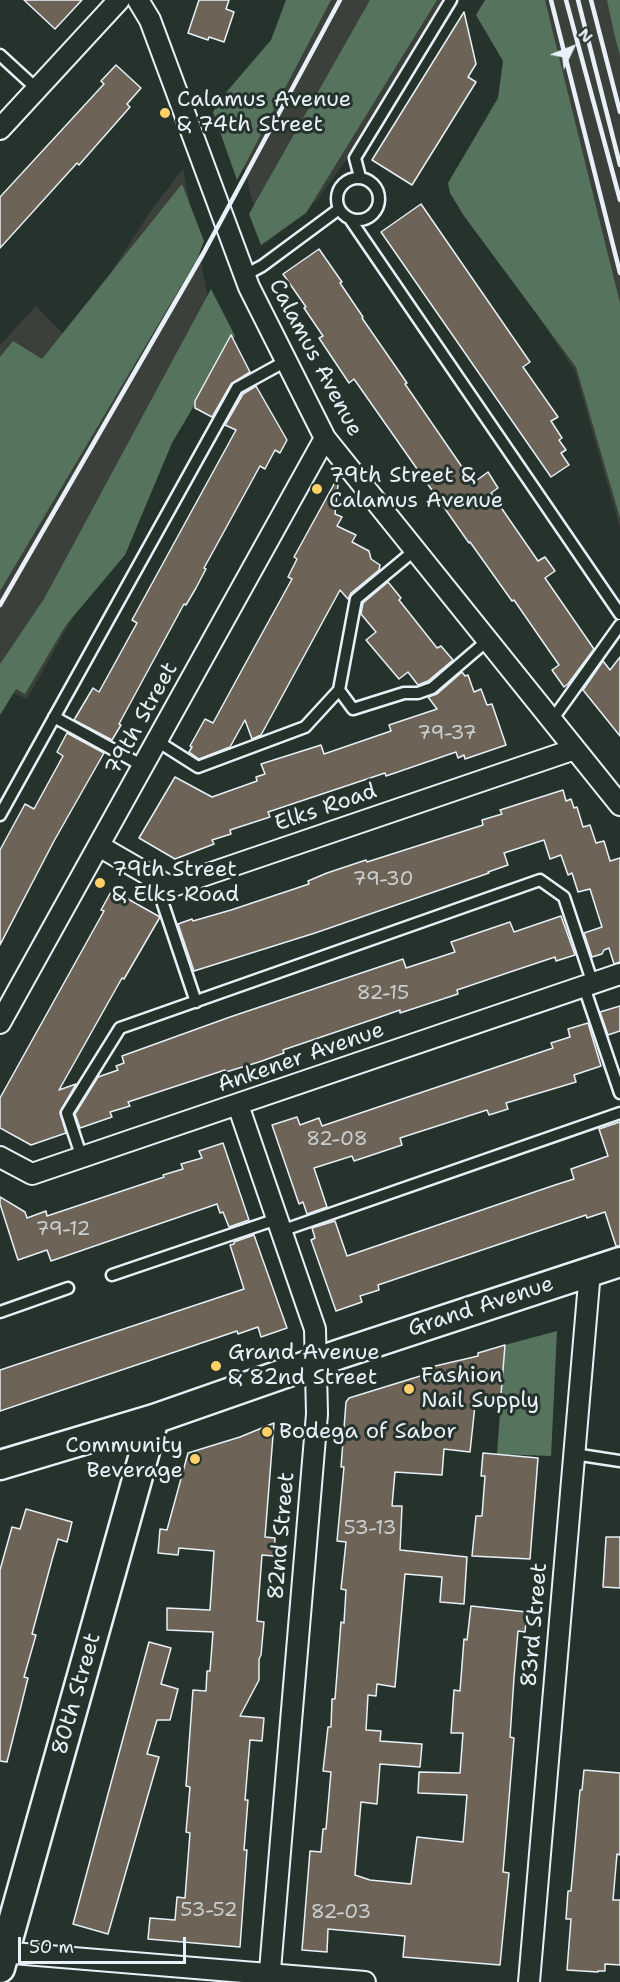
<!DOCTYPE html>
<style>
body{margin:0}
#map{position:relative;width:620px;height:1982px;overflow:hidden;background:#26332d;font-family:"Shantell Sans",sans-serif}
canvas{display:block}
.north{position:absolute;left:542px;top:18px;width:60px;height:60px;-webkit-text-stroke:4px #26332d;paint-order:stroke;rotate:47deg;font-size:16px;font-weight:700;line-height:24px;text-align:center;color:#e8f1f8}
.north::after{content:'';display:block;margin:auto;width:21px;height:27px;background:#e8f1f8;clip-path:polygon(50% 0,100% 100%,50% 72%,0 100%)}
.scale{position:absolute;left:18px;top:1937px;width:168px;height:27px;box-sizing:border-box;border:3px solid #e8f1f8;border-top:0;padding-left:8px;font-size:18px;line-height:21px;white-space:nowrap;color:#e8f1f8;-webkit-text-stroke:4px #26332d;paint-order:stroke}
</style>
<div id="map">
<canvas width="620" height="1982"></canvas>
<div class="north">N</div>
<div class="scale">50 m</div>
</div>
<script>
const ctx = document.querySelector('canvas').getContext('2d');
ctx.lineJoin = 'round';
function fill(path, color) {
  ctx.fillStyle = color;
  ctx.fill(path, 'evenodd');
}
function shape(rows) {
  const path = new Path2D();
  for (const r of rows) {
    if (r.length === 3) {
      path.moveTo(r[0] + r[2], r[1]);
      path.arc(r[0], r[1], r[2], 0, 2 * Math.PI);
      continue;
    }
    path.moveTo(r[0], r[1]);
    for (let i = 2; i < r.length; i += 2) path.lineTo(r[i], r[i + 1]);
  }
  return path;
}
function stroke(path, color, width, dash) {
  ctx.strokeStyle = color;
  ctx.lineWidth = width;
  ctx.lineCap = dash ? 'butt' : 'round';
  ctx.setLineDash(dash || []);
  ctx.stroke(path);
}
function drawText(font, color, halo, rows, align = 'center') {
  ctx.font = font + ' "Shantell Sans",sans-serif';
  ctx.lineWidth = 6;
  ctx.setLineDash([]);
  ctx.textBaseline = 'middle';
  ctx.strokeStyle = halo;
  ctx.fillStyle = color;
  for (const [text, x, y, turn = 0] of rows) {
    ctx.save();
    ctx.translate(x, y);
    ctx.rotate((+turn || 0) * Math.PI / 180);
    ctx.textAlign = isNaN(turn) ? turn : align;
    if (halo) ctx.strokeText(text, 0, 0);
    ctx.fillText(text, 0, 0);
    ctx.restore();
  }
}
const built = shape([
 [297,0,460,0,318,199,266,243,250,193,247,176,219,115,279,41],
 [500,0,620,0,620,528,575,371,452,188,519,79],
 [183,169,208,298,232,333,27,699,2,688,0,691,0,345,36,306,68,339,150,212]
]);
const green = shape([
 [286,0,331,0,237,180,213,112,223,96,271,40],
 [370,0,437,0,306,213,261,245,249,214],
 [485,0,545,0,551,25,620,303,620,518,576,367,464,216,450,193,448,183,498,98,503,61,476,15],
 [607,0,620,0,620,55,615,37],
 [182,184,204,241,197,259,0,591,0,357,13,341,42,359],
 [211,289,235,336,172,443,125,555,66,625,25,694,16,689,0,715,0,664,44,599],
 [557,1331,551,1456,497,1454,505,1345]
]);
const building = shape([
 [24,0,82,0,55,29,24,0],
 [199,0,229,0,226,9,234,12,224,42,209,37,208,40,188,33,199,0],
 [464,12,476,64,468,77,476,82,412,185,372,160,464,12],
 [116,65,141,88,127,104,130,107,79,165,77,163,0,248,0,197,104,84,101,81,116,65],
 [421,204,530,362,523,367,558,417,551,421,562,438,559,440,566,450,561,453,569,465,551,477,381,232,421,204],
 [319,249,342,282,340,283,363,317,362,318,407,383,405,384,473,483,488,472,498,488,491,493,538,561,545,557,555,571,545,578,594,649,568,684,564,687,552,670,559,665,514,600,512,601,470,542,469,543,354,379,349,383,319,338,323,336,304,308,306,307,283,274,319,249],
 [231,335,250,372,231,384,212,417,195,408,195,401,231,335],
 [256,386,287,440,280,453,275,450,265,469,260,466,204,568,206,569,196,588,186,605,184,604,119,724,121,725,112,740,74,720,93,688,99,692,137,623,132,620,236,430,225,425,243,394,256,386],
 [339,475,335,514,342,517,337,526,356,535,352,542,369,551,371,559,380,565,379,570,351,593,348,599,340,590,261,735,252,739,245,720,230,747,199,759,189,752,192,747,190,746,205,719,213,723,243,668,292,579,288,577,297,559,294,557,339,475],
 [388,582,401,598,399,600,437,648,441,646,453,660,428,681,418,685,408,672,399,679,366,640,376,632,361,614,363,603,388,582],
 [620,657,620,736,583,690,603,661,610,670,620,657],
 [462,672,465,676,468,675,474,692,481,689,487,705,492,704,506,745,465,759,464,755,458,758,456,752,386,776,385,773,268,812,270,817,230,830,231,834,212,840,214,844,175,859,139,838,175,777,212,797,257,781,256,777,265,774,261,764,321,745,324,754,391,731,389,725,437,709,428,697,437,694,462,672],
 [67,733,104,753,54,841,0,945,0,850,25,804,34,809,63,756,57,752,67,733],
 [563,790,566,801,571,799,574,808,577,807,583,827,590,825,596,843,604,841,610,861,620,858,620,962,614,964,609,948,604,950,602,954,592,957,584,933,602,927,590,889,578,892,572,873,568,875,561,855,550,859,544,840,504,853,508,865,488,872,489,873,315,933,194,971,178,924,192,919,193,921,231,910,309,884,308,881,327,873,366,860,367,862,483,825,482,820,502,814,500,810,563,790],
 [112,890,160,917,124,979,122,978,59,1090,76,1084,60,1112,66,1133,31,1145,0,1128,0,1098,104,911,101,910,112,890],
 [561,916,575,955,556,961,555,957,516,970,457,990,458,994,400,1013,400,1010,380,1017,283,1050,284,1053,259,1062,226,1072,225,1070,128,1102,130,1106,110,1112,112,1117,80,1128,75,1114,98,1077,118,1070,116,1066,124,1063,122,1056,230,1017,403,959,406,968,455,952,451,942,510,922,514,932,561,916],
 [620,1006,620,1031,608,1035,600,1012,620,1006],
 [588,1023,601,1066,574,1075,576,1082,506,1103,508,1109,489,1115,487,1110,400,1138,402,1145,354,1161,352,1156,314,1168,327,1207,307,1214,303,1202,299,1204,272,1125,297,1117,300,1125,319,1118,322,1126,553,1048,551,1043,570,1037,568,1029,588,1023],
 [620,1122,620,1246,616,1246,605,1212,587,1218,586,1215,378,1285,379,1290,360,1296,362,1302,336,1311,311,1240,315,1238,312,1228,335,1221,347,1256,555,1185,574,1179,571,1169,608,1156,599,1129,620,1122],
 [223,1143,249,1220,229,1227,223,1212,220,1213,217,1204,51,1261,47,1250,18,1260,0,1204,0,1197,25,1212,27,1218,46,1211,47,1216,164,1177,163,1175,183,1169,181,1164,202,1158,199,1151,223,1143],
 [254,1235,287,1328,261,1337,258,1327,238,1334,237,1331,0,1411,0,1370,244,1289,230,1245,234,1244,234,1242,254,1235],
 [505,1345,500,1407,475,1405,470,1452,444,1449,442,1475,395,1472,392,1506,402,1506,400,1550,467,1557,464,1604,440,1602,442,1577,405,1574,395,1687,377,1684,376,1696,368,1695,366,1730,381,1731,380,1741,422,1744,420,1767,380,1764,377,1804,361,1802,355,1875,370,1880,411,1884,417,1837,463,1842,467,1795,418,1793,419,1772,460,1773,463,1733,451,1733,454,1690,460,1691,464,1639,467,1640,471,1606,527,1612,525,1632,518,1631,514,1678,510,1737,514,1738,503,1872,509,1873,500,1965,403,1957,405,1936,328,1929,327,1952,302,1950,310,1851,321,1852,323,1829,326,1829,331,1772,323,1771,328,1727,331,1727,332,1699,335,1699,341,1622,344,1623,346,1590,341,1589,346,1542,337,1541,344,1467,341,1467,346,1402,349,1398,430,1373,431,1367,478,1356,478,1353,505,1345],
 [274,1423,265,1537,275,1538,274,1556,262,1555,257,1621,264,1622,261,1655,259,1659,259,1680,240,1716,264,1718,262,1741,250,1740,245,1800,248,1800,244,1850,247,1850,240,1947,148,1939,150,1918,175,1920,177,1897,185,1898,190,1833,186,1832,190,1787,186,1786,193,1690,206,1691,207,1671,210,1671,213,1632,167,1630,167,1608,210,1610,214,1551,179,1548,178,1555,158,1553,160,1529,167,1530,188,1453,240,1437,274,1423],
 [483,1453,538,1458,530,1559,472,1556,476,1516,482,1516,485,1476,481,1476,483,1453],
 [26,1509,72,1522,67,1542,58,1539,52,1560,32,1634,36,1635,24,1677,28,1678,7,1762,0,1761,0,1570,12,1527,20,1529,26,1509],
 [606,1537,620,1537,620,1588,603,1587,606,1537],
 [149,1642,171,1648,161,1684,178,1689,170,1720,157,1720,147,1754,159,1757,108,1934,73,1924,149,1642],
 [584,1770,620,1773,620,1855,617,1854,613,1900,620,1900,620,1965,605,1964,605,1971,598,1971,598,1972,567,1970,571,1919,566,1919,568,1891,571,1891,580,1790,582,1790,584,1770]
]);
const lane = shape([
 [0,55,37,89],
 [360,177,355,158,451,0],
 [358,199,21],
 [350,219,620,614],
 [245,275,262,266,339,209],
 [339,690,353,709,404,693,418,693,432,688,488,640],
 [54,717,143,766],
 [552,720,620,625],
 [157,741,198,767,305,727,339,690,356,599,415,550],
 [0,815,237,388,286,361],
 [170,887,163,904,196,1002],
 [584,987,620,1093],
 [82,1158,67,1113,120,1028,540,880,564,897,593,984],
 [281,1231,620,1113],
 [112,1275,277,1219],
 [0,1312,68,1288],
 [574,1454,620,1461]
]);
const street = shape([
 [138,0,150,20,249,287,325,438,620,805],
 [0,129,119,0],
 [99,846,170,887,575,749],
 [0,1023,325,438],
 [238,1105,315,1329,317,1414,269,1982],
 [0,1157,32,1174,620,974],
 [0,1952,365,1982],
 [529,1982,590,1271]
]);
const secondary = shape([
 [0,1465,154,1419,340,1354,620,1262],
 [0,1968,154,1419]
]);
const rail = shape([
 [551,0,620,273],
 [566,0,620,200],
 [578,0,620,165],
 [591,0,620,112],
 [0,605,203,254,340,0]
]);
const markers = [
 [165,113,6,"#ffd166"],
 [317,489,6,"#ffd166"],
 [100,883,6,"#ffd166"],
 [216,1366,6,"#ffd166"],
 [409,1389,6,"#ffd166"],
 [267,1432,6,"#ffd166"],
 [195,1459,6,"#ffd166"]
];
const numberNames = [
 ["79-37",447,734],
 ["79-30",383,880],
 ["82-15",383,994],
 ["82-08",337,1140],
 ["79-12",63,1230],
 ["53-13",370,1529],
 ["53-52",209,1911],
 ["82-03",341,1913]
];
const poiNames = [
 ["Calamus Avenue",177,100],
 ["& 74th Street",177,125],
 ["79th Street &",329,476],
 ["Calamus Avenue",329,501],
 ["79th Street",112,870],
 ["& Elks Road",112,895],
 ["Grand Avenue",228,1353],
 ["& 82nd Street",228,1378],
 ["Fashion",421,1376],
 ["Nail Supply",421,1401],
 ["Bodega of Sabor",279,1432],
 ["Community",183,1446,"right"],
 ["Beverage",183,1471,"right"]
];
const streetNames = [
 ["Calamus Avenue",315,358,62],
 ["79th Street",142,719,-61],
 ["Elks Road",326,808,-19],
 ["Ankener Avenue",301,1058,-19],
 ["Grand Avenue",481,1307,-18],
 ["82nd Street",282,1536,-85],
 ["83rd Street",535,1625,-85],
 ["80th Street",77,1694,-74]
];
fill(built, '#3b413a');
fill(green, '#56745d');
fill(building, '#6d6357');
stroke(building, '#e8f1f8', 1.5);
stroke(lane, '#e8f1f8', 15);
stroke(street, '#e8f1f8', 24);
stroke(secondary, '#e8f1f8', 33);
stroke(lane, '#26332d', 10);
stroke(street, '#26332d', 20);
stroke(secondary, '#26332d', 28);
stroke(rail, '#e8f1f8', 4.5);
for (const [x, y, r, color] of markers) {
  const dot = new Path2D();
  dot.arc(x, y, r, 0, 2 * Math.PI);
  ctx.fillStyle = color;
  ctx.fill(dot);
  stroke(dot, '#26332d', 2);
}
drawText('20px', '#c9ced0', null, numberNames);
drawText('22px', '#e8f1f8', '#26332d', poiNames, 'left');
drawText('22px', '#e8f1f8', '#26332d', streetNames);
</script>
